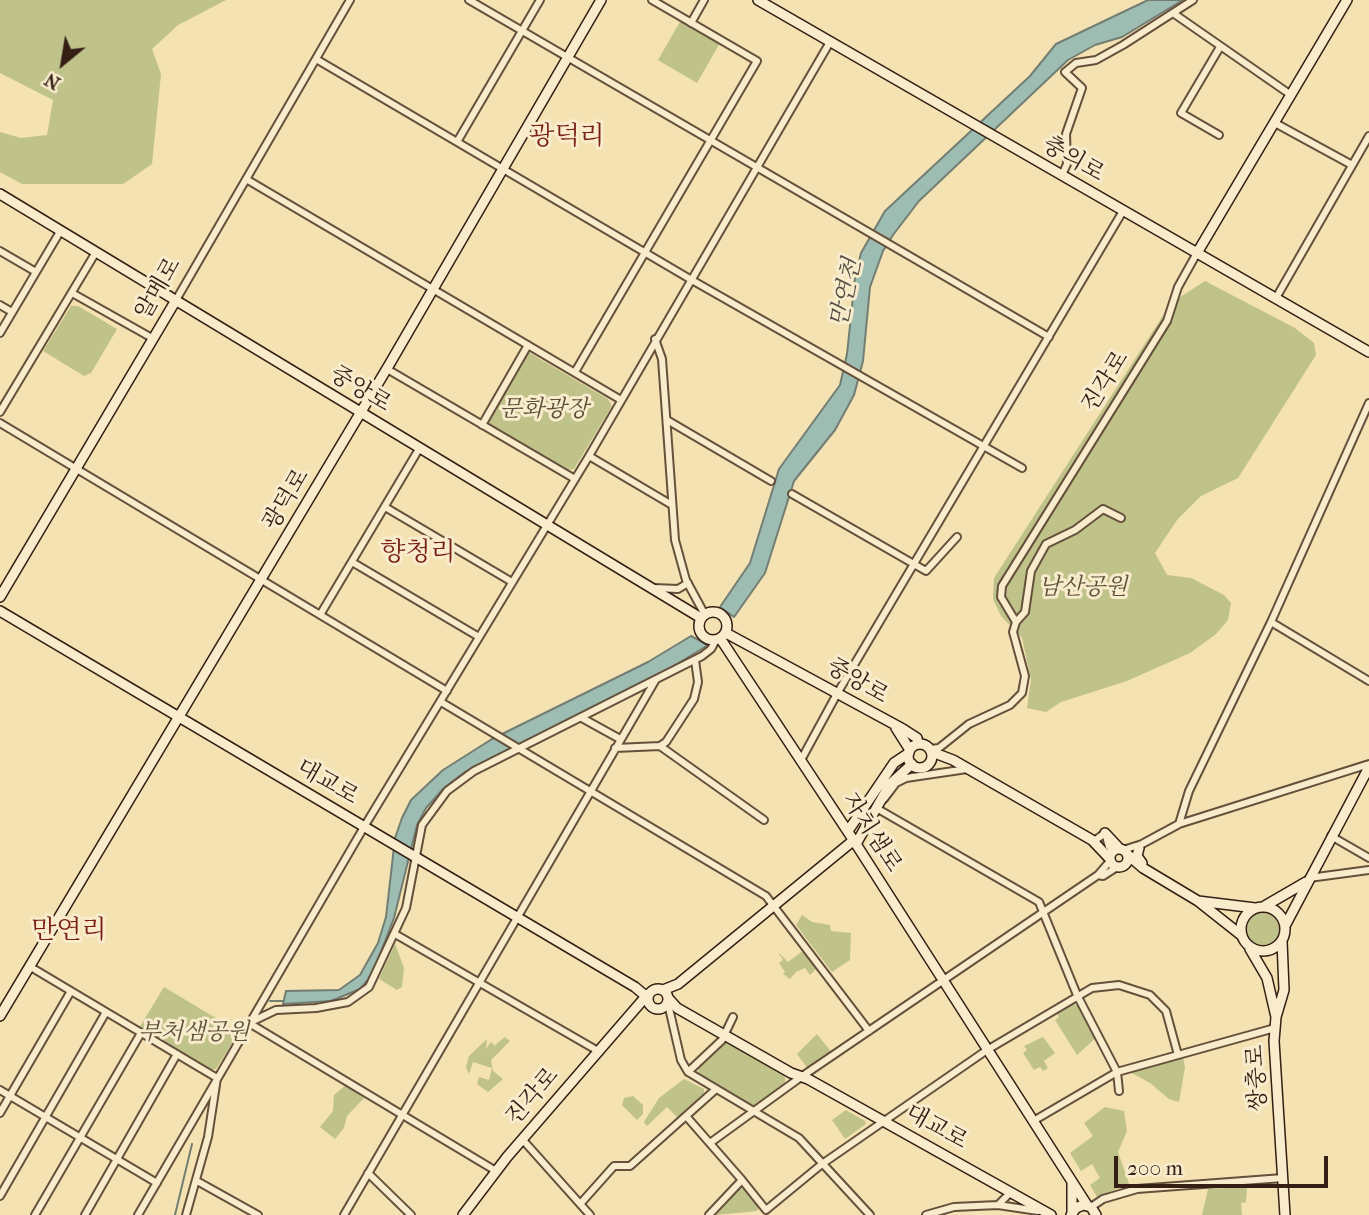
<!DOCTYPE html>
<meta charset="utf-8">
<style>
body{margin:0}
#map{position:relative;width:1369px;height:1215px;overflow:hidden;background:#f4e2b2;font-family:"IM FELL French Canon",serif}
canvas{display:block}
.north{position:absolute;left:28px;top:28px;width:70px;height:70px;-webkit-text-stroke:5px #f8eccd;paint-order:stroke;rotate:210deg;font-size:19px;font-weight:700;line-height:28px;text-align:center;color:#351f15}
.north::after{content:'';display:block;margin:auto;width:24px;height:32px;background:#351f15;clip-path:polygon(50% 0,100% 100%,50% 72%,0 100%)}
.scale{position:absolute;left:1114px;top:1156px;width:214px;height:32px;box-sizing:border-box;border:4px solid #351f15;border-top:0;padding-left:9px;font-size:21px;line-height:24px;white-space:nowrap;color:#351f15;-webkit-text-stroke:5px #f8eccd;paint-order:stroke}
</style>
<div id="map">
<canvas width="1369" height="1215"></canvas>
<div class="north">N</div>
<div class="scale">200 m</div>
</div>
<script>
const ctx = document.querySelector('canvas').getContext('2d');
ctx.lineJoin = 'round';
function fill(path, color) {
  ctx.fillStyle = color;
  ctx.fill(path, 'evenodd');
}
function shape(rows) {
  const path = new Path2D();
  for (const r of rows) {
    if (r.length === 3) {
      path.moveTo(r[0] + r[2], r[1]);
      path.arc(r[0], r[1], r[2], 0, 2 * Math.PI);
      continue;
    }
    path.moveTo(r[0], r[1]);
    for (let i = 2; i < r.length; i += 2) path.lineTo(r[i], r[i + 1]);
  }
  return path;
}
function stroke(path, color, width, dash) {
  ctx.strokeStyle = color;
  ctx.lineWidth = width;
  ctx.lineCap = dash ? 'butt' : 'round';
  ctx.setLineDash(dash || []);
  ctx.stroke(path);
}
function drawText(font, color, halo, rows, align = 'center') {
  ctx.font = font + ' "IM FELL French Canon","Noto Serif KR",serif';
  ctx.lineWidth = 6;
  ctx.setLineDash([]);
  ctx.textBaseline = 'middle';
  ctx.strokeStyle = halo;
  ctx.fillStyle = color;
  for (const [text, x, y, turn = 0] of rows) {
    ctx.save();
    ctx.translate(x, y);
    ctx.rotate((+turn || 0) * Math.PI / 180);
    ctx.textAlign = isNaN(turn) ? turn : align;
    if (halo) ctx.strokeText(text, 0, 0);
    ctx.fillText(text, 0, 0);
    ctx.restore();
  }
}
const green = shape([
 [0,0,226,0,178,25,152,49,161,74,152,164,123,184,22,184,0,172,0,132,21,138,47,135,53,100,0,73],
 [681,20,720,43,697,83,658,60],
 [1205,281,1295,328,1314,343,1316,355,1238,478,1201,496,1177,520,1155,553,1167,575,1191,578,1224,595,1231,603,1228,620,1216,634,1190,653,1127,681,1061,702,1046,712,1027,708,1031,680,1022,638,1001,616,993,599,994,578,1171,303],
 [71,306,78,306,117,329,91,373,84,376,43,351],
 [528,352,608,399,612,406,574,469,563,471,489,426,488,419],
 [1263,929,16],
 [802,915,812,922,830,925,831,931,851,933,850,960,832,972,796,925],
 [395,944,404,968,402,987,397,990,379,979],
 [804,950,817,968,810,975,805,968,796,972,790,979,783,974,785,972,779,963,783,960,778,952,788,962],
 [164,987,239,1032,216,1069,207,1070,139,1028],
 [1071,1003,1079,1006,1097,1037,1077,1055,1055,1020,1059,1017,1056,1012],
 [817,1034,832,1053,808,1069,797,1054],
 [505,1037,510,1041,491,1060,493,1071,503,1079,488,1092,477,1084,479,1077,489,1080,492,1068,473,1062,469,1074,466,1067,469,1056,487,1039,486,1049,491,1042,497,1048,495,1045],
 [1043,1037,1055,1053,1044,1061,1048,1068,1043,1071,1040,1067,1034,1070,1023,1053,1027,1050,1024,1046],
 [726,1042,780,1073,785,1077,785,1083,755,1105,749,1105,699,1076,698,1067],
 [1183,1058,1185,1067,1179,1102,1169,1099,1150,1083,1130,1072],
 [684,1079,704,1089,704,1094,678,1118,667,1107,647,1126,644,1122,659,1098],
 [346,1085,364,1098,347,1116,344,1128,335,1139,320,1127,333,1111,334,1095],
 [633,1096,643,1105,643,1114,637,1120,622,1105,624,1098],
 [1105,1107,1124,1111,1127,1131,1118,1152,1129,1184,1097,1197,1090,1185,1100,1178,1092,1164,1081,1171,1070,1153,1093,1136,1084,1123],
 [846,1110,865,1121,866,1124,845,1139,832,1120],
 [1247,1187,1246,1202,1241,1203,1242,1215,1202,1215,1208,1189],
 [744,1188,759,1207,757,1211,716,1215,739,1189]
]);
const water = shape([
 [1148,0,1183,0,1122,37,1095,45,1068,60,919,201,893,235,883,251,870,287,863,361,854,395,835,430,794,481,765,573,734,617,720,607,750,563,779,469,840,385,847,354,855,278,861,253,885,211,1030,76,1056,44,1148,0],
 [691,636,708,645,669,669,465,772,444,788,426,808,417,825,394,918,372,975,360,989,331,1001,283,1004,286,991,339,990,360,975,378,943,386,917,395,838,402,818,411,800,443,770,492,739,648,662,691,636]
]);
const stream = shape([
 [270,1001,283,1001],
 [175,1215,192,1144]
]);
const street = shape([
 [469,0,1049,337],
 [1173,13,1291,95],
 [691,23,704,0],
 [316,59,690,279,1022,468],
 [1275,123,1352,165],
 [1219,135,1181,113,1220,47],
 [457,142,540,0],
 [1062,175,1067,164,1066,134,1082,88,1065,72,1076,63,1096,60,1123,45,1193,0],
 [246,179,621,400],
 [0,251,36,272],
 [72,293,152,338],
 [1276,298,1369,136],
 [176,300,350,0],
 [0,305,12,312],
 [0,333,61,230],
 [655,339,662,359,675,540,686,580,705,615],
 [387,369,575,479],
 [575,372,757,61,652,0],
 [0,412,96,252],
 [667,420,771,481],
 [0,423,447,691],
 [482,425,528,345],
 [589,456,672,505],
 [792,494,926,571,957,537],
 [385,507,512,582],
 [352,562,479,637],
 [654,588,678,589,688,583],
 [320,615,419,449],
 [1016,622,1025,612,1031,571,1046,544,1075,530,1103,509,1121,518],
 [1271,622,1369,681],
 [441,702,766,896,869,1031],
 [582,718,620,739],
 [660,746,764,820],
 [615,748,660,746,666,742,694,699,698,682,695,660],
 [930,749,939,748,969,724,1010,705,1022,693,1025,676,1013,632,1016,622,1001,597,1002,586,1167,321,1178,287,1197,253],
 [801,760,838,692,1123,211],
 [884,799,896,783,906,778,967,769],
 [878,809,1039,902,1077,995,1117,1072,1119,1091],
 [1179,824,1189,791,1271,622,1369,403],
 [1331,836,1369,858],
 [1097,839,1105,833,1109,847],
 [1123,850,1142,844,1179,824,1369,764],
 [1098,875,1103,876,1117,867],
 [1309,878,1369,870],
 [395,934,598,1051],
 [29,966,217,1078,208,1137,186,1215],
 [669,1008,681,1060,688,1072,799,1138,870,1215],
 [251,1022,276,1010,316,1008,348,1002,369,987,406,908,422,825,447,791,474,771,702,656,711,649,716,640],
 [249,1023,496,1171],
 [688,1072,722,1040,733,1017],
 [0,1090,157,1183],
 [0,1113,71,991],
 [686,1116,742,1180],
 [1035,1120,1117,1072,1275,1028],
 [522,1139,590,1215],
 [710,1143,801,1077,1098,875,1110,861],
 [368,1173,411,1215],
 [197,1181,258,1215],
 [0,1196,106,1012],
 [581,1203,614,1166,630,1166,715,1090],
 [998,1205,1038,1211],
 [1091,1207,1103,1199,1137,1189,1283,1178],
 [35,1215,141,1033],
 [85,1215,177,1054],
 [138,1215,364,827,589,456,830,42],
 [344,1215,655,681],
 [709,1215,742,1180,766,1210,822,1164,987,1050,1092,988,1119,985,1150,995,1166,1011,1178,1055],
 [926,1215,954,1207,998,1205,1010,1193]
]);
const secondary = shape([
 [758,0,1369,352],
 [0,194,701,618],
 [1197,253,1347,0],
 [0,597,176,300],
 [0,611,635,987,648,998],
 [713,626,14],
 [726,633,903,729,917,738,918,744],
 [720,638,856,844,1087,1205],
 [896,728,910,750],
 [920,756,12],
 [932,752,953,760,1092,840,1110,859],
 [848,831,894,763,909,753],
 [1105,833,1120,849],
 [856,844,890,784,912,764],
 [1139,848,1137,856,1142,863],
 [1119,858,9],
 [1127,854,1143,868,1198,901,1241,935],
 [1198,901,1255,908],
 [1263,929,22],
 [1263,907,1306,882],
 [1285,926,1369,767],
 [1282,941,1284,990,1276,1017,1274,1041,1285,1215],
 [1250,949,1267,978,1276,1017],
 [658,999,10],
 [663,990,678,984,854,840],
 [669,999,677,1008,791,1073,808,1079,1051,1215],
 [0,1016,389,365,601,0],
 [1072,1212,1072,1182],
 [463,1215,507,1157,648,994],
 [1071,1215,1076,1208,1083,1205,1091,1207,1096,1215]
]);
const streetNames = [
 ["충의로",1073,160,30],
 ["알메로",159,289,-60],
 ["진각로",1106,382,-58],
 ["중앙로",360,390,31],
 ["광덕로",287,500,-59],
 ["중앙로",857,682,30],
 ["대교로",327,783,30],
 ["자치샘로",871,833,57],
 ["쌍충로",1258,1078,-93],
 ["진각로",533,1097,-49],
 ["대교로",936,1128,29]
];
const parkNames = [
 ["문화광장",544,410],
 ["남산공원",1083,588],
 ["부처샘공원",194,1033]
];
const waterNames = [
 ["만연천",847,293,-78]
];
const quarterNames = [
 ["광덕리",567,138],
 ["향청리",418,554],
 ["만연리",69,932]
];
fill(green, '#bfc289');
fill(water, '#9dbdb2');
stroke(water, '#737e73', 2);
stroke(stream, '#737e73', 2);
stroke(street, '#65503c', 10);
stroke(secondary, '#351f15', 12);
stroke(street, '#f8eccd', 6);
stroke(secondary, '#f8eccd', 9);
drawText('23px', '#351f15', '#f8eccd', streetNames);
drawText('italic 23px', '#5e5038', '#f8eccd', parkNames);
drawText('italic 24px', '#544e44', '#f8eccd', waterNames);
drawText('26px', '#7a1f14', '#f8eccd', quarterNames);
</script>
